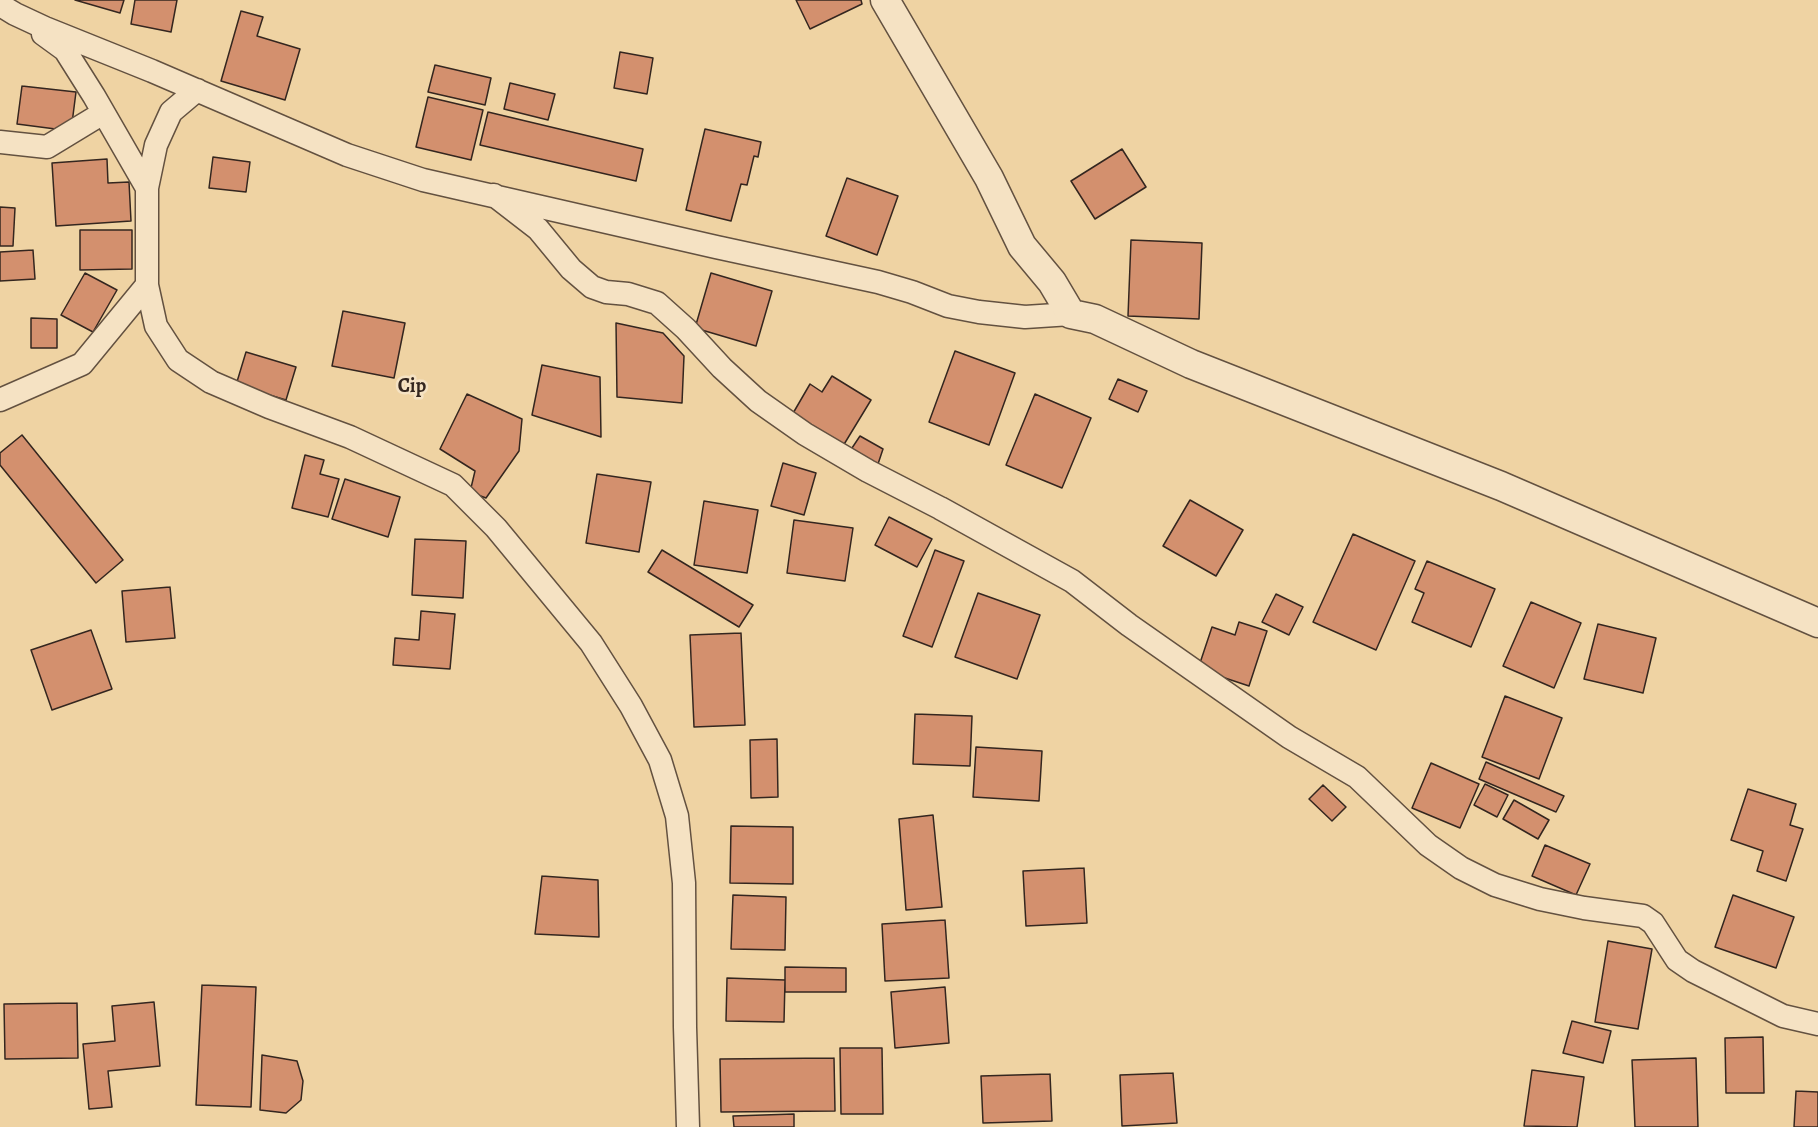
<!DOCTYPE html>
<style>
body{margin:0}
canvas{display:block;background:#efd3a3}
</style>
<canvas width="1818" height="1127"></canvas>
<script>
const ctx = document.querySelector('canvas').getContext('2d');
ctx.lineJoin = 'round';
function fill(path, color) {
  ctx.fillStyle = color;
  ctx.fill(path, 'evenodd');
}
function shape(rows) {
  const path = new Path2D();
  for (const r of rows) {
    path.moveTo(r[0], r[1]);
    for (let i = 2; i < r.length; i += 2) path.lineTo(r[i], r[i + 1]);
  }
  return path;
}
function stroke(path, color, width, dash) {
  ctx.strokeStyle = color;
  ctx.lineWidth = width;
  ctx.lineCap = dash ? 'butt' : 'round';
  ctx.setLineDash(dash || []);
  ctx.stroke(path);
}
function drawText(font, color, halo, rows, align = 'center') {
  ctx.font = font + ' Alegreya,serif';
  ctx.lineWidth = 5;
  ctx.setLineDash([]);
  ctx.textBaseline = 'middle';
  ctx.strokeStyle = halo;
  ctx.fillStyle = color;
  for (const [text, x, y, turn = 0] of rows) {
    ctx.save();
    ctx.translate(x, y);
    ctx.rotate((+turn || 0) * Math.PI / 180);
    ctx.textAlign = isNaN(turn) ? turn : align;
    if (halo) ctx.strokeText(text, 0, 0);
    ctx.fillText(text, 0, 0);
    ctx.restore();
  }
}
const building = shape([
 [75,0,124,0,120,13,75,0],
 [135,0,177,0,171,32,131,24,135,0],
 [796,0,861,0,862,4,810,29,796,0],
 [241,11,263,17,257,36,300,49,285,100,221,81,241,11],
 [620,52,653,58,647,94,614,88,620,52],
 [435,65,491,78,485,105,428,92,435,65],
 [510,83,555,94,548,120,504,109,510,83],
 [22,86,76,92,71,131,17,124,22,86],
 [428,97,483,110,471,160,416,147,428,97],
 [488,112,643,149,636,181,480,145,488,112],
 [705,129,761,142,758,157,754,156,747,185,741,184,731,221,686,210,705,129],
 [1122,149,1146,187,1095,219,1071,181,1122,149],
 [213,157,250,162,246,192,209,188,213,157],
 [107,159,108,183,129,182,131,221,56,226,52,163,107,159],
 [847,178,898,196,877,255,826,236,847,178],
 [0,207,15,208,13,246,0,246,0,207],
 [80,230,132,230,132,269,80,270,80,230],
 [1131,240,1202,243,1199,319,1128,316,1131,240],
 [33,250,35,279,0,281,0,252,33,250],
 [85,273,117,290,93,332,61,315,85,273],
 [711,273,772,291,756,346,695,328,711,273],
 [343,311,405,323,394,378,332,366,343,311],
 [31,318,57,319,57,348,31,348,31,318],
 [616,323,663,333,684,356,682,403,617,397,616,323],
 [955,351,1015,373,989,445,929,422,955,351],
 [246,352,296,367,286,400,236,385,246,352],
 [542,365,600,377,601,437,532,415,542,365],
 [832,376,871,400,843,446,792,415,810,384,822,392,832,376],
 [1118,379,1147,391,1138,412,1109,399,1118,379],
 [467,394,522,419,519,451,486,498,470,492,475,471,440,449,467,394],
 [1035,394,1091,418,1062,488,1006,465,1035,394],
 [22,435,123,560,96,583,0,465,0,453,22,435],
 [860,436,883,449,877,467,850,451,860,436],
 [305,455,324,460,320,474,339,479,328,517,292,508,305,455],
 [783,463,816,473,804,515,771,506,783,463],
 [597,474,651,482,639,552,586,543,597,474],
 [345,479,400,497,388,537,332,519,345,479],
 [1190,500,1243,530,1216,576,1163,546,1190,500],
 [704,501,758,510,747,573,694,565,704,501],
 [889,517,932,539,917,567,875,545,889,517],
 [794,520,853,528,845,581,787,573,794,520],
 [1353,534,1415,561,1376,650,1313,622,1353,534],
 [415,539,466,541,463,598,412,595,415,539],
 [662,550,753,605,739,627,648,572,662,550],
 [935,550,964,561,932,647,903,636,935,550],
 [1427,561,1495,589,1471,647,1412,622,1424,593,1415,589,1427,561],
 [170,587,175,638,126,642,122,591,170,587],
 [978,593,1040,615,1017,679,955,657,978,593],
 [1276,594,1303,607,1289,635,1262,622,1276,594],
 [1531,602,1581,623,1554,688,1503,666,1531,602],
 [421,611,455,614,450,669,393,665,395,638,419,640,421,611],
 [1239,622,1267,631,1249,686,1198,669,1212,627,1235,635,1239,622],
 [1598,624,1656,638,1643,693,1584,679,1598,624],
 [91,630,112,689,52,710,31,650,91,630],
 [741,633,745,725,694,727,690,635,741,633],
 [1505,696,1562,718,1539,779,1482,757,1505,696],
 [915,714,972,716,970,766,913,764,915,714],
 [777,739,778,797,751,798,750,740,777,739],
 [976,747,1042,751,1039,801,973,797,976,747],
 [1486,762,1564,796,1556,812,1479,779,1486,762],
 [1431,763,1479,784,1460,828,1412,808,1431,763],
 [1485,784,1508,795,1497,817,1474,805,1485,784],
 [1323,785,1346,807,1332,821,1309,799,1323,785],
 [1748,789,1796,804,1790,825,1803,829,1786,881,1757,871,1763,851,1731,840,1748,789],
 [1514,800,1549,820,1538,839,1503,819,1514,800],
 [933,815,942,907,906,910,899,819,933,815],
 [731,826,793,827,793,884,730,883,731,826],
 [1545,845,1590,864,1576,895,1532,876,1545,845],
 [1084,868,1087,923,1026,926,1023,871,1084,868],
 [542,876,598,880,599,937,535,934,542,876],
 [733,895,786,897,785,950,731,949,733,895],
 [1733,895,1794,917,1776,968,1715,947,1733,895],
 [945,920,949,978,885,981,882,924,945,920],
 [1608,941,1652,949,1638,1029,1595,1022,1608,941],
 [785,967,846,968,846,992,785,992,785,967],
 [727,978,785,980,784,1022,726,1021,727,978],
 [202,985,256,987,251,1107,196,1105,202,985],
 [945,987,949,1043,895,1048,891,992,945,987],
 [154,1002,160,1066,108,1071,112,1107,89,1109,83,1044,115,1041,112,1006,154,1002],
 [77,1003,78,1058,5,1059,4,1004,77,1003],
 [1572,1021,1611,1031,1603,1063,1563,1053,1572,1021],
 [1763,1037,1764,1093,1726,1093,1725,1038,1763,1037],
 [840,1048,882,1048,883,1114,841,1114,840,1048],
 [262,1055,297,1061,303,1081,301,1100,286,1113,260,1110,262,1055],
 [834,1058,835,1111,721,1112,720,1059,834,1058],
 [1696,1058,1698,1127,1635,1127,1632,1060,1696,1058],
 [1532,1070,1584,1077,1577,1127,1524,1126,1532,1070],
 [1173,1073,1177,1123,1122,1126,1120,1075,1173,1073],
 [1050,1074,1052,1121,983,1123,981,1076,1050,1074],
 [1796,1091,1818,1092,1818,1127,1794,1127,1796,1091],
 [794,1114,794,1127,734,1127,733,1116,794,1114]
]);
const minor = shape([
 [0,5,15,14,45,28,152,71,347,155,423,180,716,247,878,282,912,292,948,306,979,312,1025,317,1071,314],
 [43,34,65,50,94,96,147,188],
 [197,90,171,112,156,145,147,188,147,285,156,326,178,360,211,382,269,407,350,437,453,485,496,528,591,643,631,706,660,760,677,816,684,883,685,1027,688,1127],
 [0,142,47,147,103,113],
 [494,195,538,229,571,269,592,287,606,292,628,294,657,303,686,329,722,368,758,401,805,434,868,471,940,508,1072,581,1129,625,1289,737,1357,777,1428,845,1461,868,1495,885,1540,899,1584,908,1643,916,1653,923,1677,960,1693,971,1783,1016,1818,1024],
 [0,400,82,364,147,285]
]);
const tertiary = shape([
 [885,0,989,178,1022,246,1052,282,1071,314,1095,319,1191,364,1501,486,1818,623]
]);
const quarterNames = [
 ["Cip",412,387]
];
fill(building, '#d3906e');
stroke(building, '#34261f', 1.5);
stroke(minor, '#635140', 25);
stroke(tertiary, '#635140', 31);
stroke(minor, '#f5e2c3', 22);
stroke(tertiary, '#f5e2c3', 28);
drawText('bold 20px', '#34261f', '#f5e2c3', quarterNames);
</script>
